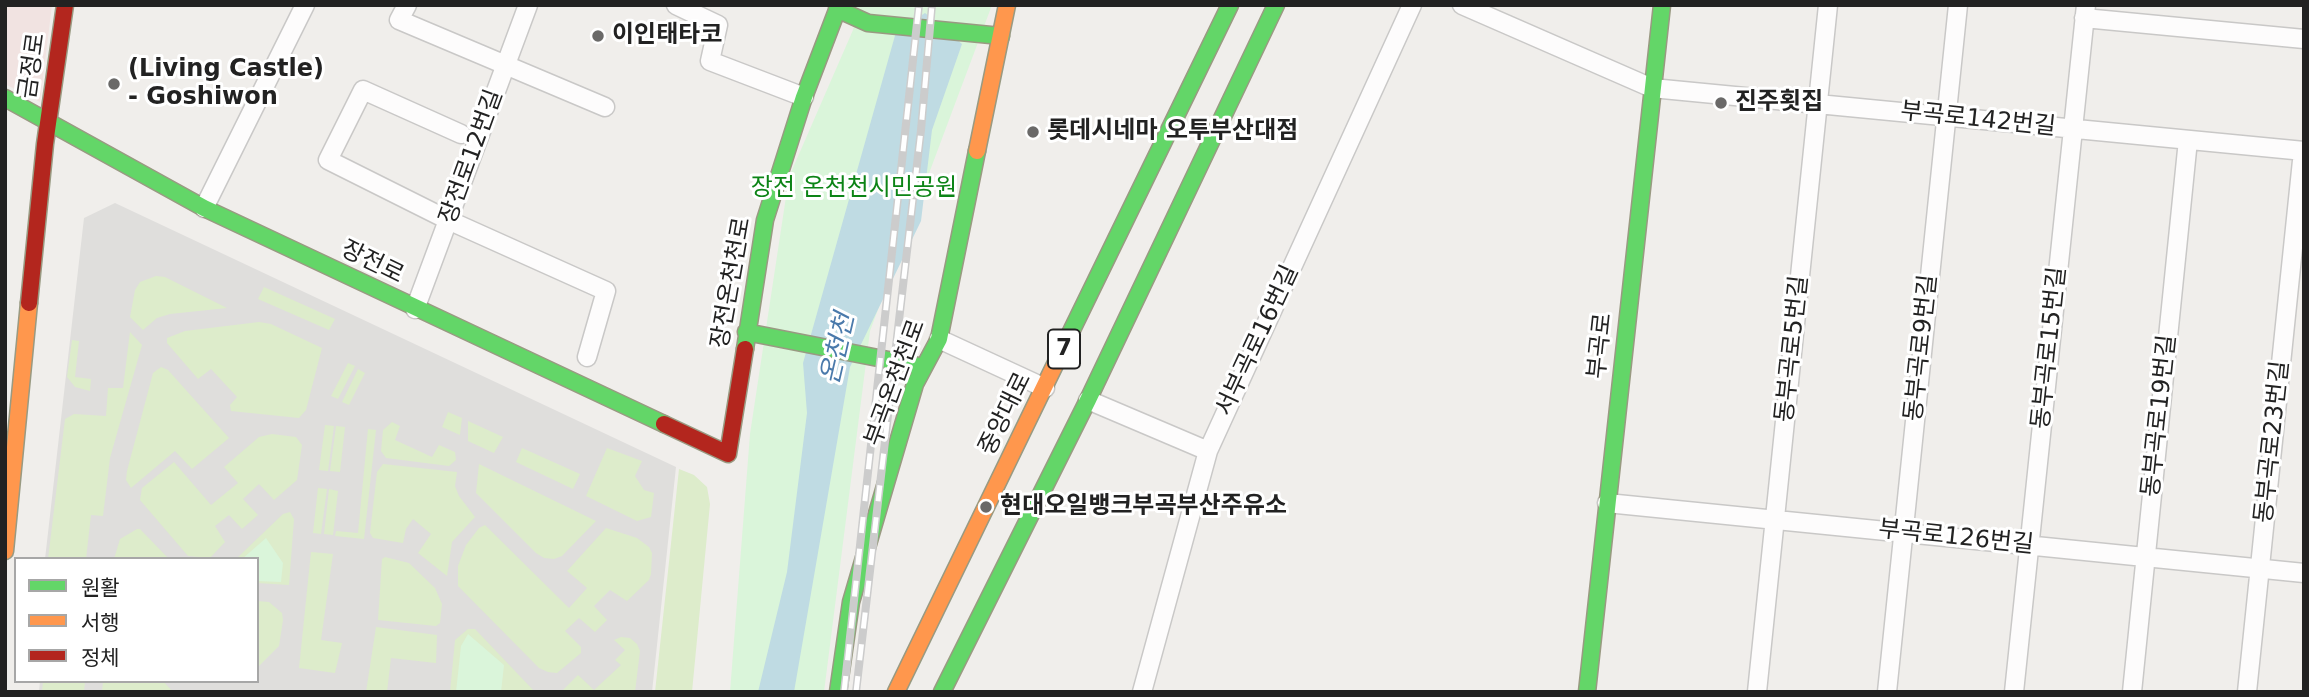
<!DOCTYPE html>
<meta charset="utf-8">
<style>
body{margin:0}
#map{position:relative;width:2309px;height:697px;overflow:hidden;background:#f0eeeb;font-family:"DejaVu Sans","Noto Sans KR",sans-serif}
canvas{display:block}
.frame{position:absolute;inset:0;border:7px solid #222;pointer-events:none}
.legend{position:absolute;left:14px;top:557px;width:245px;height:126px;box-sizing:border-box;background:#fff;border:2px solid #a7a7a7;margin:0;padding:9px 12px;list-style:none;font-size:21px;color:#222}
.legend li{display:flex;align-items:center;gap:14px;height:35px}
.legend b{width:35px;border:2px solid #a7a7a7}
</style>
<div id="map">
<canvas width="2309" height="697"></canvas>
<div class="frame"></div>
<ul class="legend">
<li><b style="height:9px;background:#63d668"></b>원활</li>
<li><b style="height:9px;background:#ff974d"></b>서행</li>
<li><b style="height:9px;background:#b3261e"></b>정체</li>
</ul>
</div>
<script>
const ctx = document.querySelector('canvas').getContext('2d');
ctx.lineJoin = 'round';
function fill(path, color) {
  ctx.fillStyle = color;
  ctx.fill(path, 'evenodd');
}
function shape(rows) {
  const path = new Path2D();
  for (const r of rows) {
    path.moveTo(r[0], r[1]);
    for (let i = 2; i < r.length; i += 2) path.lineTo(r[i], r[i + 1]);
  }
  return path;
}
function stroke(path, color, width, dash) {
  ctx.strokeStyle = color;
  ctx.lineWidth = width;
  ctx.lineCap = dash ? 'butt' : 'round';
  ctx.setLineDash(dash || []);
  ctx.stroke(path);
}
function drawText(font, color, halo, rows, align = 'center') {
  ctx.font = font + ' "DejaVu Sans","Noto Sans KR",sans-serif';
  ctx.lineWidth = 6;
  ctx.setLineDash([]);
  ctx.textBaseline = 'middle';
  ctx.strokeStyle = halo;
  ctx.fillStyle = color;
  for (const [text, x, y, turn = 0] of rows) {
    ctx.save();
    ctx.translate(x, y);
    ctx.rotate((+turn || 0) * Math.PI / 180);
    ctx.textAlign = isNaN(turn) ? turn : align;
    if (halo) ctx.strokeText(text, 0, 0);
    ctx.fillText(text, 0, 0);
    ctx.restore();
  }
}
const residential = shape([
 [115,203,676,467,652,692,39,692,40,681,257,681,257,559,45,559,84,218]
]);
const commercial = shape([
 [5,5,52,5,40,102,5,84]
]);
const grass = shape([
 [156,276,165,277,227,308,170,314,157,318,143,330,130,317,135,290,140,282],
 [264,287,335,319,329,330,258,299],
 [259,322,271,324,322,348,306,410,299,418,231,411,230,405,237,397,211,369,198,379,167,343,167,338,185,331],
 [130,332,142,345,110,458,103,516,91,515,86,559,48,559,65,419,74,414,106,416,108,388,123,388],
 [72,340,79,341,75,377,91,379,90,391,75,387,67,377],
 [348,363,355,366,338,399,331,396],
 [161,367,168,370,229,438,192,469,175,451,131,488,126,480,127,471,153,373],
 [358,369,365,373,349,405,342,402],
 [448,412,462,418,460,435,442,427],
 [468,421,503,437,494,453,468,441],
 [392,422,400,426,395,440,432,457,439,445,455,452,456,460,449,466,386,458,381,451,383,430],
 [325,425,334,426,328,471,319,470],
 [336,426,345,427,340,472,330,471],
 [368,429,376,430,364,539,335,536,336,531,358,533],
 [272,434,296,437,302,445,297,480,274,500,259,484,243,499,258,515,242,529,229,515,215,526,225,542,210,558,188,556,140,500,142,488,174,462,211,505,238,483,224,467,259,437],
 [522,448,580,474,573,489,516,462],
 [607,448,642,461,635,476,644,490,654,493,651,517,637,521,586,496],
 [383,464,457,472,455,486,459,496,475,517,452,542,447,576,418,553,431,534,413,519,406,529,403,543,373,538,370,533,377,472],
 [479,464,596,521,562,556,554,559,544,558,536,553,476,493],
 [679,469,694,475,707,487,710,504,692,692,655,692],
 [318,488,327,489,321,534,313,533],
 [329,489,338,491,333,535,324,534],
 [290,512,294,519,289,585,257,583,257,559,236,559,283,514],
 [485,525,569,608,587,588,567,571,606,528,637,538,649,547,652,553,651,574,649,580,627,601,610,590,594,606,607,620,595,632,579,618,565,631,581,647,581,653,557,673,548,672,539,668,458,586,458,566,466,545,479,528],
 [137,529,140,529,169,559,114,559,120,539],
 [311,552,333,554,321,640,342,643,335,673,299,668],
 [385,557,409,563,435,588,442,604,440,623,436,626,378,620,382,559],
 [257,601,269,602,282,613,283,620,279,646,257,668],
 [376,627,437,635,436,663,391,658,387,692,366,692],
 [468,629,475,629,535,692,450,692,455,640],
 [621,637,630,638,637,644,640,651,635,692,561,692,578,675,594,690,621,665,615,660,625,650,614,640],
 [43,681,85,681,84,692,42,692],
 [103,681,163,681,173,692,102,692]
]);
const park = shape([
 [858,5,992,5,870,331,824,692,730,692,750,434,789,177,853,30],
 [266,538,283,563,281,582,257,581,257,559,242,559],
 [468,634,504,665,501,692,456,692,461,646]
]);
const water = shape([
 [925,13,962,44,932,130,921,221,850,367,794,692,758,692,787,572,807,413,803,363,896,32]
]);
const street = shape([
 [407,5,399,20,605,107],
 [676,5,718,25,710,61,804,97],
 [1462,5,1652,88,2304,151],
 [2084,18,2304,39],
 [461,134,363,90,328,160,448,220,606,291,587,357],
 [204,208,305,5],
 [415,309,528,5],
 [939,339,1045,388],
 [1088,400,1208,451],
 [1607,503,2304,573],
 [1142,692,1208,451,1412,5],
 [1757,692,1828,5],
 [1887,692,1958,5],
 [2014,692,2086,5],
 [2132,692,2188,140],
 [2247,692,2303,151]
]);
const fast = shape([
 [837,9,868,23,1001,36],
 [5,98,204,208,664,424],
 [746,332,924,367],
 [1066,342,1230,5],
 [745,349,765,220,804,97,839,5],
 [838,692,851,602,915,384,939,339,977,151],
 [942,692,1088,400,1276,5],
 [1587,692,1662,5]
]);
const slow = shape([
 [977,151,1007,5],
 [5,551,29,303],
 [896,692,1066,342]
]);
const jam = shape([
 [29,303,45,144,65,5],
 [664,424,728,454,745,349]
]);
const rail = shape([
 [844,692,919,5],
 [856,692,921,130,932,5]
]);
const markers = [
 [598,36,7,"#6a6968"],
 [114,84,7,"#6a6968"],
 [1721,103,7,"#6a6968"],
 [1033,132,7,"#6a6968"],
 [986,507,7,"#6a6968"]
];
const shields = [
 [1064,349,32]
];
const shieldNames = [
 ["7",1064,349]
];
const poiNames = [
 ["이인태타코",612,36],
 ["(Living Castle)",128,70],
 ["- Goshiwon",128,98],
 ["진주횟집",1735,103],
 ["롯데시네마 오투부산대점",1047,132],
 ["현대오일뱅크부곡부산주유소",1000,507]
];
const streetNames = [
 ["금정로",33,66,-82],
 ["부곡로142번길",1978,120,6],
 ["장전로12번길",472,157,-70],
 ["장전로",372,263,26],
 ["장전온천천로",732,283,-80],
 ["서부곡로16번길",1258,341,-65],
 ["부곡로",1601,346,-84],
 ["동부곡로9번길",1922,348,-84],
 ["동부곡로15번길",2050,348,-84],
 ["동부곡로5번길",1793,349,-84],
 ["부곡온천천로",896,383,-70],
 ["중앙대로",1006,414,-64],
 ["동부곡로19번길",2160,416,-84],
 ["동부곡로23번길",2273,442,-84],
 ["부곡로126번길",1956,538,6]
];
const parkNames = [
 ["장전 온천천시민공원",854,189]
];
const waterNames = [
 ["온천천",839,349,-77]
];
fill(residential, '#dfdedc');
fill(commercial, '#f1e3e1');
fill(grass, '#ddeccb');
fill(park, '#daf5da');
fill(water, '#bfdbe3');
stroke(street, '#c9c8c7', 21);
stroke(fast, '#999a82', 19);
stroke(slow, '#999a82', 19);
stroke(jam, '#999a82', 19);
stroke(street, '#fdfcfc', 18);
stroke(fast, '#63d668', 16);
stroke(slow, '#ff974d', 16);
stroke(jam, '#b3261e', 16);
stroke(rail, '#ccc', 8);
stroke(rail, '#fff', 5, [16]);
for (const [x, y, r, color] of markers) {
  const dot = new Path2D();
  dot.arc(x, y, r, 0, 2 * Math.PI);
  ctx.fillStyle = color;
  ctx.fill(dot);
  stroke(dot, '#fff', 2.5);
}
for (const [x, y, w] of shields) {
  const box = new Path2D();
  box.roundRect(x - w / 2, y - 19.5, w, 39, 5);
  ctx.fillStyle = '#fff';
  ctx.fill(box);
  stroke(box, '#222', 2);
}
drawText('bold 23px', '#222', null, shieldNames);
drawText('bold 24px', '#222', '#fff', poiNames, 'left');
drawText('24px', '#222', '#fff', streetNames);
drawText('24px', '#0c8416', '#fff', parkNames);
drawText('italic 26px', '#4a7aab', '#fff', waterNames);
</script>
